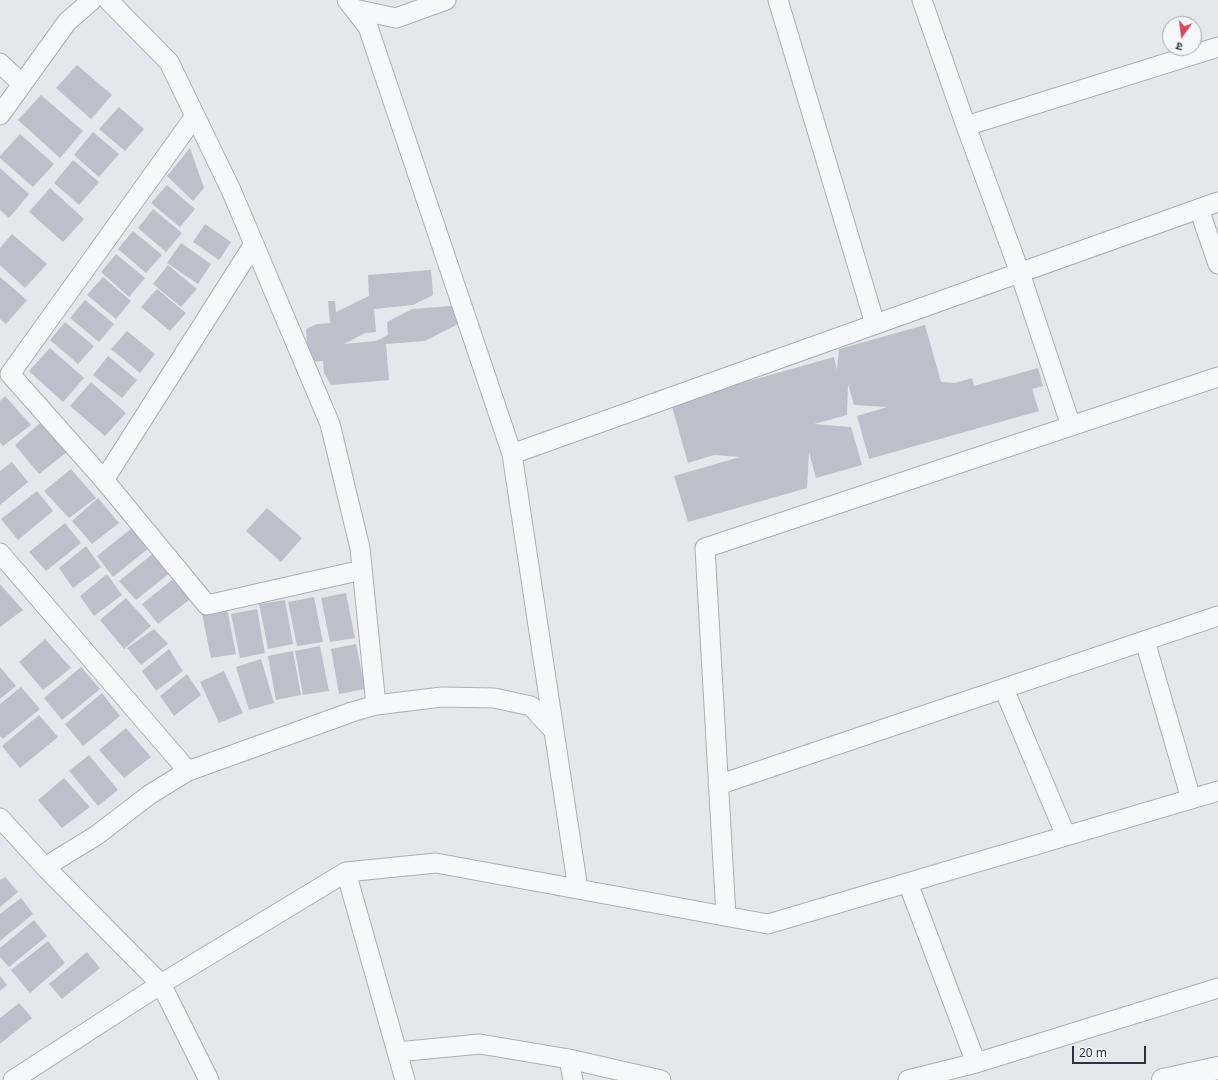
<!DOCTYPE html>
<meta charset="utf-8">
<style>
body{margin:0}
#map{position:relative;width:1218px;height:1080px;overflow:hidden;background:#e4e7ec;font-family:"Noto Sans","Noto Sans Devanagari",sans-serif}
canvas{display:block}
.north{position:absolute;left:1162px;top:16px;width:40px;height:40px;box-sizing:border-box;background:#f4f6f9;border:1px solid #a4a8b1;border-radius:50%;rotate:194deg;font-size:11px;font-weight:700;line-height:16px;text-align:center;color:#2b3445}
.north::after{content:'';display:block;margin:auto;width:14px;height:18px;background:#d1495b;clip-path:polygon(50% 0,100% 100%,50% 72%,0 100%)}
.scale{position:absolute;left:1072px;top:1046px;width:74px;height:18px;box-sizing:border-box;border:2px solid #2b3445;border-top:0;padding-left:5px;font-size:12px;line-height:14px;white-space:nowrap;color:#2b3445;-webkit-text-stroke:3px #f4f6f9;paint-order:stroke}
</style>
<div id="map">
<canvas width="1218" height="1080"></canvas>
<div class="north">उ</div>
<div class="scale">20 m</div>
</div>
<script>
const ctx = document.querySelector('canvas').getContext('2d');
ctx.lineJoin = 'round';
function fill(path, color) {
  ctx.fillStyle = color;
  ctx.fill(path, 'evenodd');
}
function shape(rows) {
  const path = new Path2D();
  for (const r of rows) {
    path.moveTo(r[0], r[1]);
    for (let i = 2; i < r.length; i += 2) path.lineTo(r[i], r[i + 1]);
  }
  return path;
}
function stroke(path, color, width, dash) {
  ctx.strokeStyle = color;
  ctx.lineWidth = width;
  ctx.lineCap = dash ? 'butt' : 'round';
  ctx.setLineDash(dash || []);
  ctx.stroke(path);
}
const building = shape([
 [77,65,112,95,91,119,56,88],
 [41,95,83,131,60,158,18,120],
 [119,107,144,129,125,151,99,129],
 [93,132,119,154,99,177,74,155],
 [20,134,54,164,33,187,0,158,0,156],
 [190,148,204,188,193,201,167,176],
 [73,160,99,182,79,205,54,183],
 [0,168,29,194,9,218,0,210],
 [167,185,195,209,180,227,151,203],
 [50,188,84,219,63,242,29,212],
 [153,209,182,233,166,252,138,228],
 [205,224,231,242,219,260,193,242],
 [133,231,162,255,146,273,118,249],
 [12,234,47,264,25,288,0,265,0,248],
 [181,243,211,264,198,284,167,263],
 [116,254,145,278,129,297,101,272],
 [168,265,197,289,181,307,153,284],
 [431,270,433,295,413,305,374,309,376,332,365,333,344,344,376,341,388,335,387,322,412,309,451,306,460,323,425,341,386,344,389,380,331,385,324,373,323,361,308,362,306,329,317,324,330,323,328,301,335,301,336,312,369,296,368,275],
 [0,277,27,300,6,324,0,319],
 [103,277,131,301,116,319,87,295],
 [157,289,186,313,170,331,141,307],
 [85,300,114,324,99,342,70,318],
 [65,322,94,346,78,364,50,340],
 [925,325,941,382,955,383,972,378,974,386,1038,368,1043,386,1032,389,1039,411,869,459,857,416,887,407,854,405,848,384,847,415,814,424,851,427,862,465,816,478,809,452,807,488,688,522,674,476,740,457,714,455,688,463,671,403,834,357,837,370,839,349],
 [127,331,155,354,140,373,111,349],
 [50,348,84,378,63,402,29,371],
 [108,356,137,380,122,398,93,375],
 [91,382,126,413,105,436,70,406],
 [5,396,31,425,3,446,0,442,0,401],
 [41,422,67,452,39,474,15,445],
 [12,462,28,482,0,505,0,471],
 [71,469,96,498,69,518,44,491],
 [37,491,53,511,18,540,1,519],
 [98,498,119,523,92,544,72,521],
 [267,508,302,538,281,562,246,531],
 [65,523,81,543,46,571,29,552],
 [132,528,149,548,113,577,97,556],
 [86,546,101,567,73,588,59,568],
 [155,552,171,572,136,600,119,581],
 [107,574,122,595,94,616,80,596],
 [177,576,194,596,158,624,142,604],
 [0,584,23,610,0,627],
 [346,593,355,638,330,642,321,598],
 [314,597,323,642,297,646,288,602],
 [126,598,151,626,124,649,100,620],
 [285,600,293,644,268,649,259,604],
 [227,609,236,654,211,658,202,614],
 [257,609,265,653,240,658,231,614],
 [154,629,168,644,141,665,127,648],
 [45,639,71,668,43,690,19,662],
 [356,644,365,689,339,694,331,649],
 [320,646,329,691,303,695,295,651],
 [169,649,183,671,156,691,142,671],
 [293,651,301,695,276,700,268,656],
 [261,659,274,703,249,710,236,667],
 [0,667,16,686,0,699],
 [81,667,100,689,62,720,44,698],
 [224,671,243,713,219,723,200,682],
 [187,674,201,695,174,716,160,696],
 [21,687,40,709,3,739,0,736,0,704],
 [102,693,120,716,83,746,65,724],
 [39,715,58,737,20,768,2,746],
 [126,728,151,757,124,778,99,750],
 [89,755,118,790,98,806,69,771],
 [64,778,90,807,62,828,38,800],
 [5,877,18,892,0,907,0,880],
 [21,898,33,914,0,941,0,914],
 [34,920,47,936,9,967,0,957,0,948],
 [48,941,65,963,30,993,11,970],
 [87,952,100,968,62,999,49,984],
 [0,976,7,985,0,991],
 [19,1003,32,1018,0,1044,0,1018]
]);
const minor = shape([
 [108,0,169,62,231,190,330,424,360,548,376,705],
 [347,0,368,27,512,454,1218,202],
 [778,0,875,324],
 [922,0,966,126,1218,47],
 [354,9,396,18,446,0],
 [0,63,22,84],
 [0,115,67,22,92,0],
 [195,116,10,374,104,480,207,605,362,570],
 [966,126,1020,273,1071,426],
 [1199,209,1218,264],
 [512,454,578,889],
 [104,480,254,244],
 [0,553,188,771],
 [1145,641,1191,799],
 [1004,689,1066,836],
 [718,785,1218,616],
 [0,818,45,867,161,984,346,872,405,1080],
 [45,867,97,835,149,795,188,771,352,712,376,705,442,697,494,698,531,706,554,731],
 [346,872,436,863,768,924,1218,791],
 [908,883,976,1063,1218,988],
 [726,916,705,548,1218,377],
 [397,1052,480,1044,569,1059,661,1080],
 [569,1059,573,1080],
 [13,1080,161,984,209,1080],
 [908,1080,976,1063]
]);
const tertiary = shape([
 [1163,1080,1218,1068]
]);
fill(building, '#bbc0ca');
stroke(minor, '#a9aeb7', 21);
stroke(tertiary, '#a9aeb7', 24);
stroke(minor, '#f7f8fa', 19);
stroke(tertiary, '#f7f8fa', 22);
</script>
